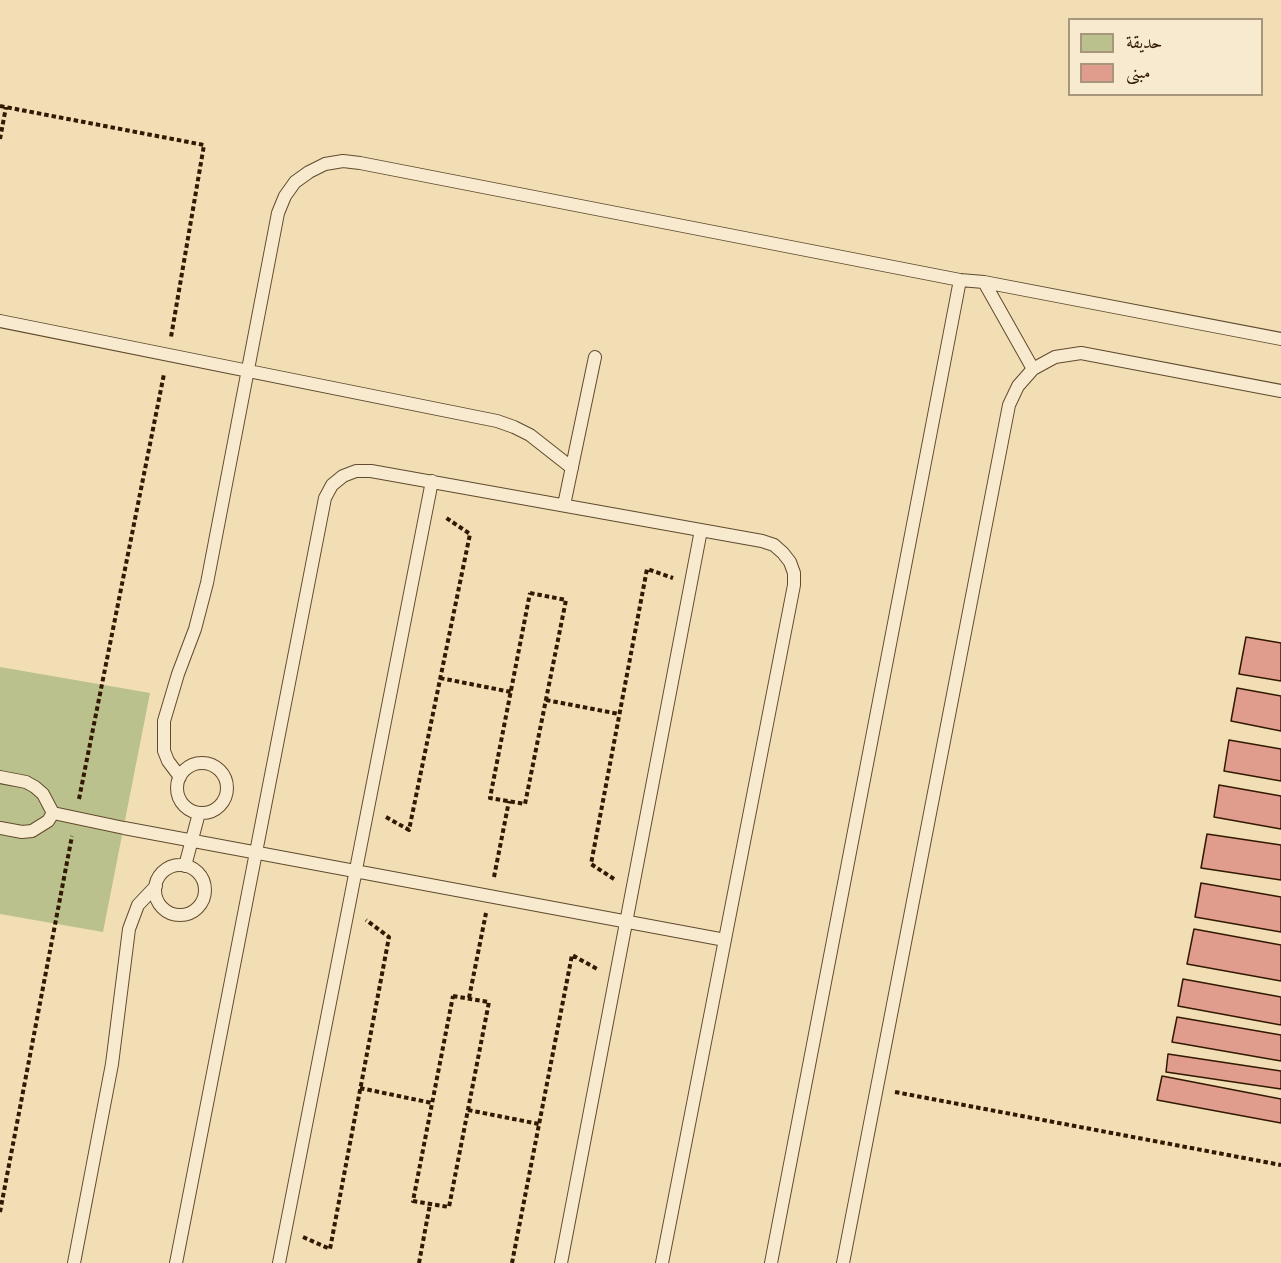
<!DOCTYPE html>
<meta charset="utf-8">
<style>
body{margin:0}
#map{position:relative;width:1281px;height:1263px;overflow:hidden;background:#f2deb4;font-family:"IM FELL Double Pica",Amiri,serif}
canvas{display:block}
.legend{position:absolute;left:1068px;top:18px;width:195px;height:78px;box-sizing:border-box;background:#f7eace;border:2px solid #a8967c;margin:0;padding:8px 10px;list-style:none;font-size:18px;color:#311801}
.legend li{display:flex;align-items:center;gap:12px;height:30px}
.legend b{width:30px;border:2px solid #a8967c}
</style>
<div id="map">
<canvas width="1281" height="1263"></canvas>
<ul class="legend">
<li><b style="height:16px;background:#bbc18c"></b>حديقة</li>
<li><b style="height:16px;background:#e09c8c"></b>مبنى</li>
</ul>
</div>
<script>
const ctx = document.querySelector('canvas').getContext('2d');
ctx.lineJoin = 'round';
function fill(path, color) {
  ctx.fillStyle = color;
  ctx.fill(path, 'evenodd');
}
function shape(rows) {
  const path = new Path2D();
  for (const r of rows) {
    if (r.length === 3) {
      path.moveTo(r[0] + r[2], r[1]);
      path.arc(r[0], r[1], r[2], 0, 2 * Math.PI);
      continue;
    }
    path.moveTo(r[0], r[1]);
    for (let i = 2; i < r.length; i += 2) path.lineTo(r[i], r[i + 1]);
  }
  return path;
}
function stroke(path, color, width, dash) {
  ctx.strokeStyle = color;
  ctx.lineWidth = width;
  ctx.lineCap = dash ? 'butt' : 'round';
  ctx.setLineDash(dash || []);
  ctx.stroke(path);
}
const green = shape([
 [0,667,150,693,103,932,0,914]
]);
const building = shape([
 [1246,637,1281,643,1281,681,1239,674,1246,637],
 [1237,688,1281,696,1281,731,1231,721,1237,688],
 [1229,740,1281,749,1281,781,1224,771,1229,740],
 [1219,785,1281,796,1281,829,1214,817,1219,785],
 [1207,834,1281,845,1281,880,1201,868,1207,834],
 [1201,883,1281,897,1281,932,1195,917,1201,883],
 [1194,929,1281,945,1281,981,1187,964,1194,929],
 [1183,979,1281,997,1281,1025,1178,1006,1183,979],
 [1177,1017,1281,1035,1281,1061,1172,1042,1177,1017],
 [1168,1054,1281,1071,1281,1089,1166,1072,1168,1054],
 [1162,1076,1281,1099,1281,1123,1157,1100,1162,1076]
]);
const path = shape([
 [0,106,204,145,171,337],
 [0,139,6,107],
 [530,593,566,600,525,804,490,798,530,593],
 [440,678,511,692],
 [546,700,619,714],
 [79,799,164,374],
 [386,817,409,830,470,534,445,517],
 [494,877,509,801],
 [614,879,591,864,647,569,673,578],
 [453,996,489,1002,449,1207,413,1201,453,996],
 [469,998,486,913],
 [360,1088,432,1103],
 [895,1092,1281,1165],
 [468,1110,539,1124],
 [0,1212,72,836],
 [303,1237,330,1249,389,937,366,920],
 [419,1263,430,1204],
 [512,1263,572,955,599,970]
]);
const service = shape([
 [984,282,1033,369],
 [0,321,497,421,514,427,530,435,572,468],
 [564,505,595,357],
 [202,788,25],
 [0,777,26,782,35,787,43,794,53,813],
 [180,777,168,761,164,751,164,721,178,674,195,629,207,583,278,213,285,196,295,182,309,172,325,164,343,161,360,163,960,280,984,282,1281,339],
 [53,813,124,828,725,940],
 [0,828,22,832,32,831,48,821,53,813],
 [180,890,25],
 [185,866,199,813],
 [74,1263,112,1064,129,929,138,905,156,886],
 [176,1263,325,498,332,485,343,476,356,471,371,471,762,541,774,545,783,553,790,562,794,573,794,585,662,1263],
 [279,1263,432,481],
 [561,1263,701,530],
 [771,1263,960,280],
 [843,1263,1009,405,1018,386,1033,369,1055,357,1081,353,1281,391]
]);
fill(green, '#bbc18c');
fill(building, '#e09c8c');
stroke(building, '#311801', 1.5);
stroke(service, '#614a2e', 14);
stroke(path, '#311801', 4, [4.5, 3]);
stroke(service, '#f7eace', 12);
</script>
